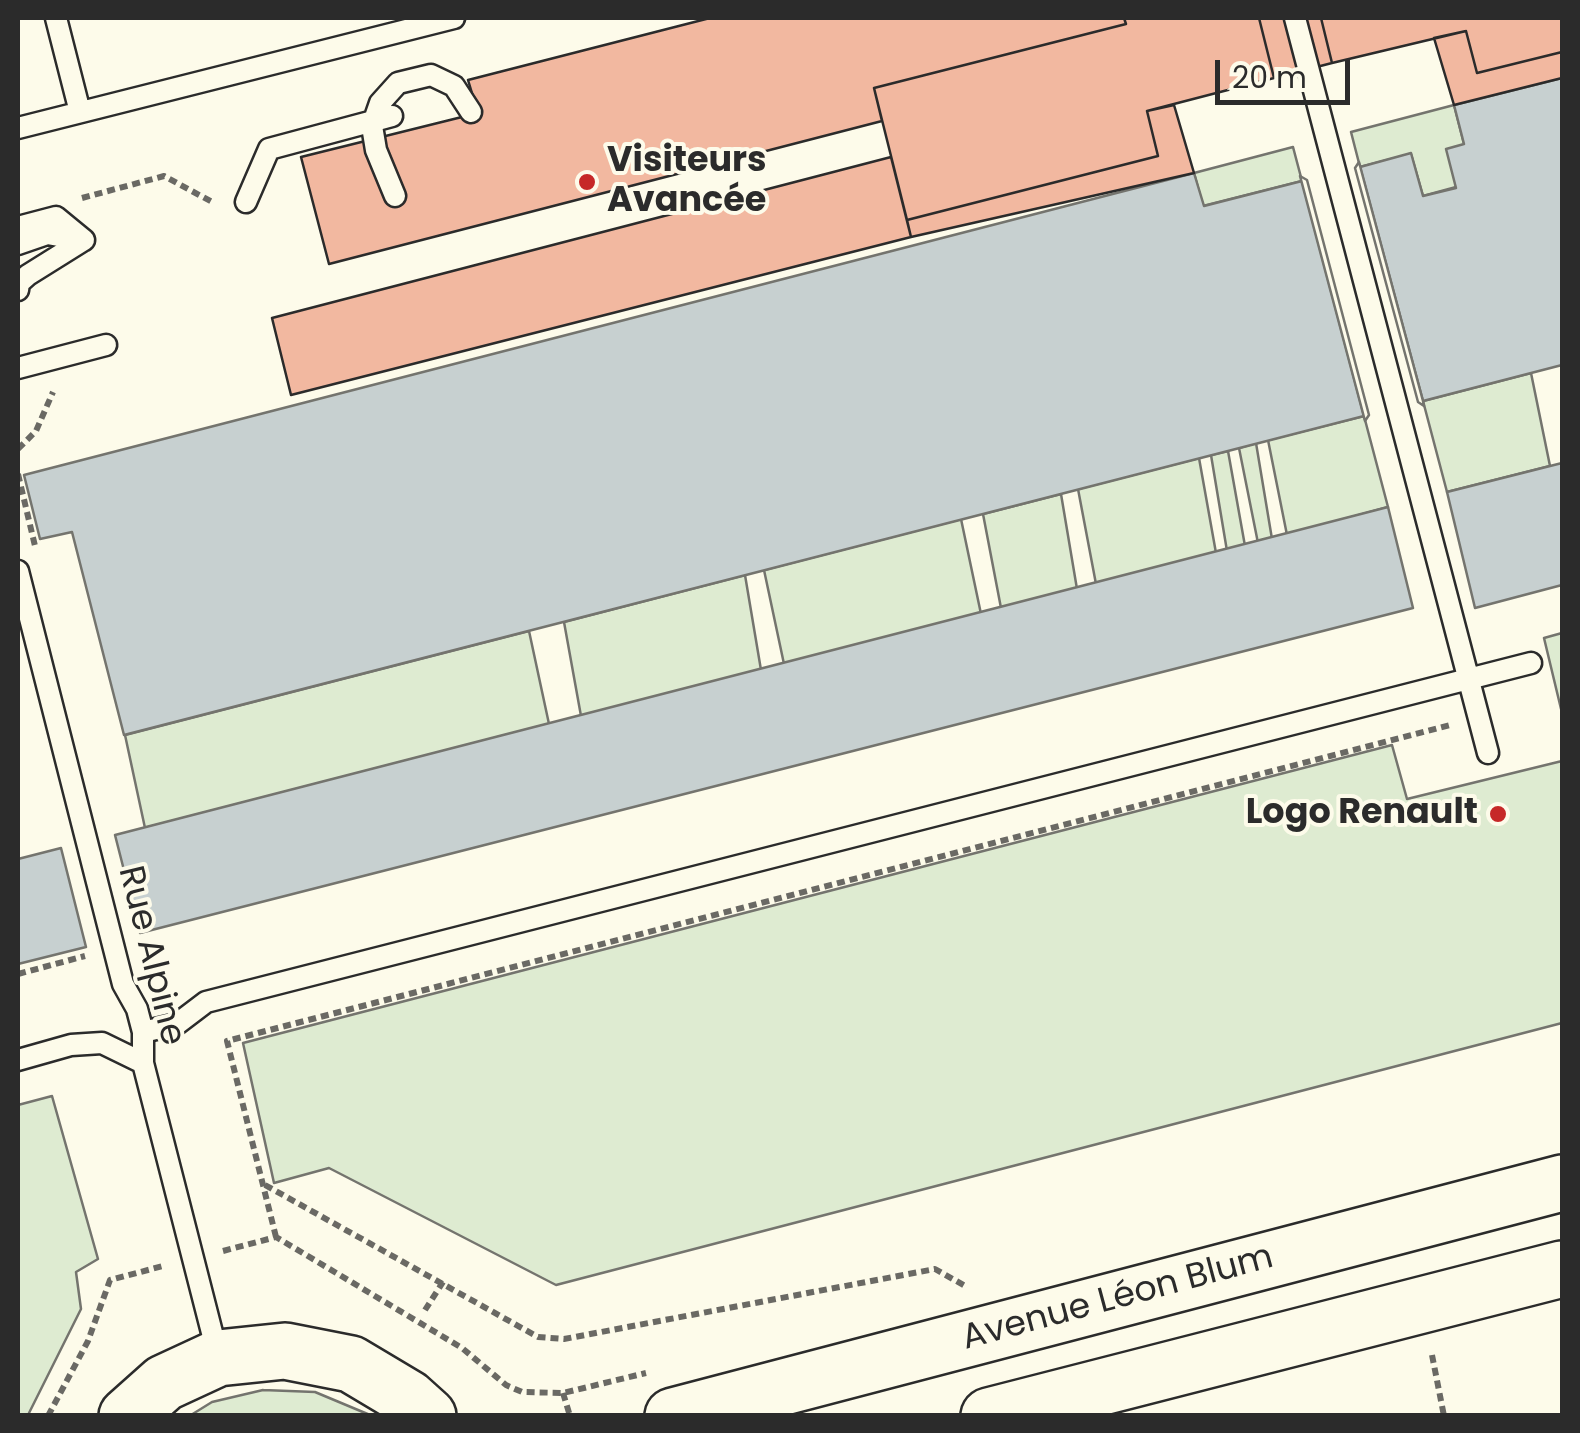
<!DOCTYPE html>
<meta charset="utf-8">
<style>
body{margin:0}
#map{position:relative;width:1580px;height:1433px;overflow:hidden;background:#fdfbea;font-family:Poppins,sans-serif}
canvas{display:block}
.frame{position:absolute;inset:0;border:20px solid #2b2b2b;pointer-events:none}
.scale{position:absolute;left:1215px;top:60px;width:135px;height:45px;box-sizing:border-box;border:5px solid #2b2b2b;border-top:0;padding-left:12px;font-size:30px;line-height:35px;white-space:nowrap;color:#2b2b2b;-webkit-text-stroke:8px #fdfbea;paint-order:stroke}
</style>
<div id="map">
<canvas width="1580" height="1433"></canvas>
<div class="frame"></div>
<div class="scale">20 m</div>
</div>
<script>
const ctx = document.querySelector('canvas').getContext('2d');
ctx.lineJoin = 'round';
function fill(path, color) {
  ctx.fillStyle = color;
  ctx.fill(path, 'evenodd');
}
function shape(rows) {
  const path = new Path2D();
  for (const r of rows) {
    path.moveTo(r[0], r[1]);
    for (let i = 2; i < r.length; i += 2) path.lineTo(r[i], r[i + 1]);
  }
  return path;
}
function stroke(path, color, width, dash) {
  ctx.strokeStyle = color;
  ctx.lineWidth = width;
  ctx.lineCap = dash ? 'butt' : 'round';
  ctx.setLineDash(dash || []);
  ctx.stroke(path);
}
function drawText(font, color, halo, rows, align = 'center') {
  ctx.font = font + ' Poppins,sans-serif';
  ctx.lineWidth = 8;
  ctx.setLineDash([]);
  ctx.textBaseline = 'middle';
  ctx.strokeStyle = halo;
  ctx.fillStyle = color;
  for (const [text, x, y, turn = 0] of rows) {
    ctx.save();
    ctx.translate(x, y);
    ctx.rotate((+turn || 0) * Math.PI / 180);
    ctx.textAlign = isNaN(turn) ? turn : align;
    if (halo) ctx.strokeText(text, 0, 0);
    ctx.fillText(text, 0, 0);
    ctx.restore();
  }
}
const green = shape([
 [1454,105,1464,144,1456,187,1423,196,1411,154,1360,167,1351,132,1454,105],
 [1293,147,1302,181,1203,206,1194,173,1293,147],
 [1531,373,1550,466,1447,492,1423,401,1531,373],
 [1364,416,1388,507,1287,535,1268,440,1364,416],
 [1256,443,1272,539,1258,543,1239,448,1256,443],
 [1228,451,1245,546,1227,551,1211,455,1228,451],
 [1199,458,1216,553,1096,584,1078,489,1199,458],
 [1061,494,1077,589,1001,608,983,514,1061,494],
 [961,519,981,614,784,664,764,570,961,519],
 [745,575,761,670,581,716,564,622,745,575],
 [529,631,549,724,145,828,125,735,529,631],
 [1562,633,1562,713,1544,638,1562,633],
 [1392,745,1407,799,1562,761,1562,1023,556,1285,329,1168,274,1183,243,1043,1392,745],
 [52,1096,98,1259,76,1272,81,1309,28,1415,18,1415,18,1105,52,1096],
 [263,1390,315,1392,370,1415,191,1415,212,1402,263,1390]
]);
const water = shape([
 [1562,78,1562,365,1423,401,1360,167,1411,153,1423,196,1456,188,1446,149,1464,144,1454,105,1562,78],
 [1194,173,1204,206,1302,181,1364,416,124,735,72,532,40,539,24,475,1194,173],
 [1562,463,1562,585,1475,608,1447,492,1562,463],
 [1388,507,1413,608,140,933,115,835,1388,507],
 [61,848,86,947,18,964,18,859,61,848]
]);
const pier = shape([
 [1359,162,1423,401,1424,406,1418,402,1355,168,1359,162],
 [1300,176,1307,180,1369,415,1365,421,1300,176]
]);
const building = shape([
 [710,18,1124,18,1126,24,874,88,882,121,329,264,301,157,478,113,468,80,710,18],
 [1124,18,1259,18,1274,78,1147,111,1158,156,907,220,874,88,1126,24,1124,18],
 [1259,18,1321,18,1332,63,1274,78,1259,18],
 [1321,18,1562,18,1562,52,1477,73,1466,31,1332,63,1321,18],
 [1466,31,1477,73,1562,52,1562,78,1454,105,1434,38,1466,31],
 [1174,105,1194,173,911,237,907,220,1158,156,1147,111,1174,105],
 [891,157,911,237,291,395,272,318,891,157]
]);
const path = shape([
 [82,198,164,176,214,203],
 [18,449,36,431,53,392],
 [18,474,35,546],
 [18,974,85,956],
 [265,1185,538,1337,564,1339,935,1269,967,1287],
 [276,1237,227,1041,1450,725],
 [223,1251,276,1237,462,1348,506,1385,522,1392,563,1393,646,1373],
 [425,1310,443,1282],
 [1432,1355,1444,1416],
 [563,1393,570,1416],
 [48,1416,88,1341,110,1280,163,1266]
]);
const lane = shape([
 [56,18,80,112],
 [1295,18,1488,753],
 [18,128,454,18],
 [395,196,376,150,372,126,380,103,398,83,431,75,454,86,471,112],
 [246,202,269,149,392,116],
 [18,227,56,217,84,240],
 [18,244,47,234,82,240],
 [18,290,19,283,28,275,84,240],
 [18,368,106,345],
 [18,571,123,984,137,1009,143,1032,143,1063,218,1356],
 [143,1032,177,1024,206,1002,1531,663],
 [18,1060,71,1045,102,1043,143,1063]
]);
const secondary = shape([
 [127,1416,164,1383,218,1358,285,1351,351,1364,408,1398,428,1416],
 [673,1416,1562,1183],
 [989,1416,1562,1269]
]);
const markers = [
 [587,182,10,"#c62828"],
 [1498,814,10,"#c62828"]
];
const poiNames = [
 ["Visiteurs",607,162],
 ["Avancée",607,202],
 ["Logo Renault",1478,814,"right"]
];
const streetNames = [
 ["Rue Alpine",150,956,76],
 ["Avenue Léon Blum",1118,1299,-15]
];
fill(green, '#deebd1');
stroke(green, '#74746e', 2.5);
fill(water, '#c7d0d0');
stroke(water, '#74746e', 2.5);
fill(pier, '#fdfbea');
stroke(pier, '#74746e', 2.5);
fill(building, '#f2b8a0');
stroke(building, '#2b2b2b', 2.5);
stroke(lane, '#2b2b2b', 25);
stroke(secondary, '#2b2b2b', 60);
stroke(path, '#6a6964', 6, [8, 5]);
stroke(lane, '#fdfbea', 20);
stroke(secondary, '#fdfbea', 55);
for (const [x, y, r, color] of markers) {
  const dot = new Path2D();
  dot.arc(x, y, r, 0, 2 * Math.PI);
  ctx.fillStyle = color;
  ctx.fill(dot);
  stroke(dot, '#fdfbea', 4);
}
drawText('bold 35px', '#2b2b2b', '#fdfbea', poiNames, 'left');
drawText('35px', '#2b2b2b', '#fdfbea', streetNames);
</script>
